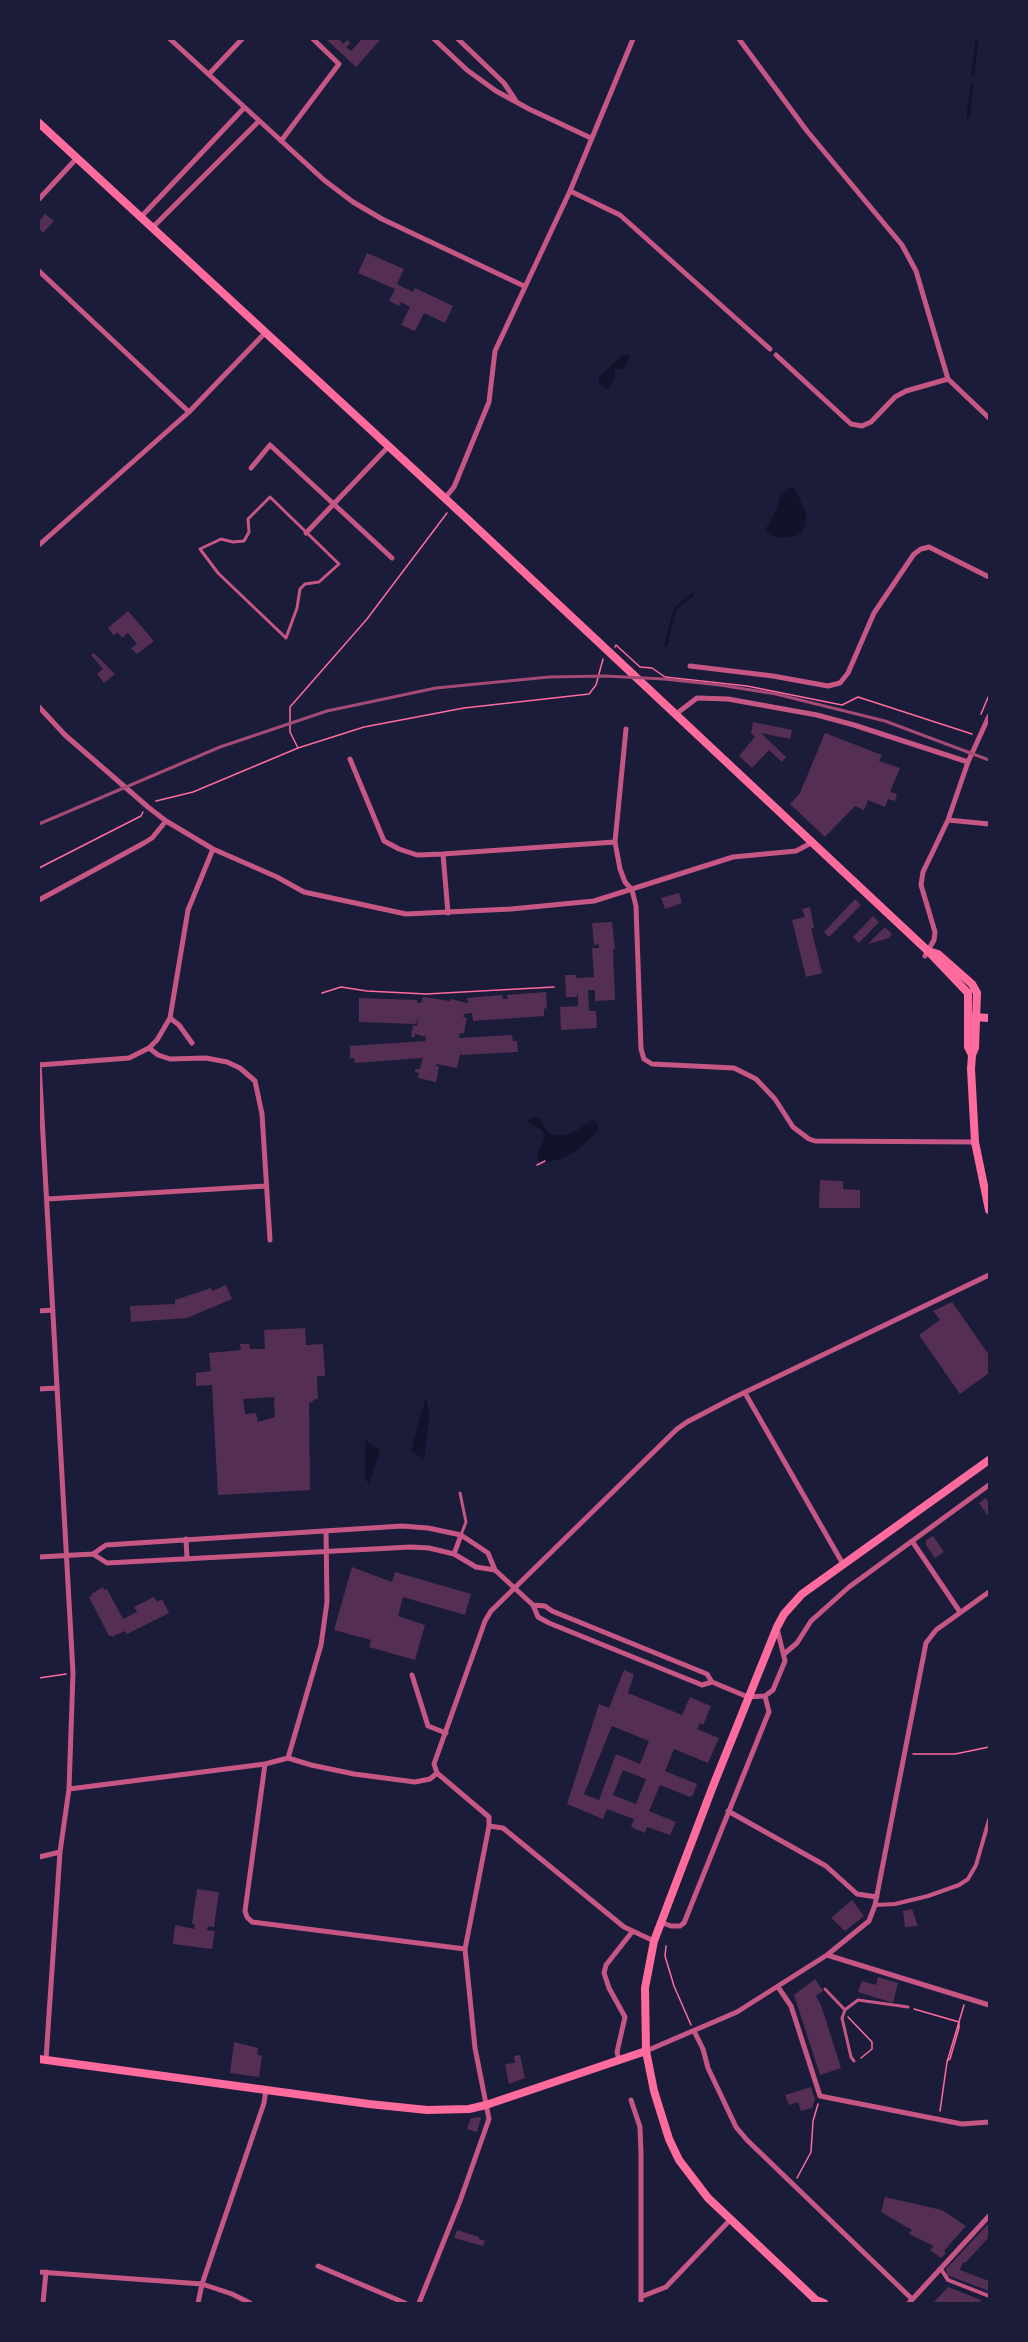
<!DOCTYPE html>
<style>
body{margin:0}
#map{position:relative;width:1028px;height:2342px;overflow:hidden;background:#1b1b3a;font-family:"Asap Condensed",sans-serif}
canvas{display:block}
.frame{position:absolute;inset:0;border:40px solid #1b1b3a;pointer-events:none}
</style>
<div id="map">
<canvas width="1028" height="2342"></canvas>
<div class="frame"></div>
</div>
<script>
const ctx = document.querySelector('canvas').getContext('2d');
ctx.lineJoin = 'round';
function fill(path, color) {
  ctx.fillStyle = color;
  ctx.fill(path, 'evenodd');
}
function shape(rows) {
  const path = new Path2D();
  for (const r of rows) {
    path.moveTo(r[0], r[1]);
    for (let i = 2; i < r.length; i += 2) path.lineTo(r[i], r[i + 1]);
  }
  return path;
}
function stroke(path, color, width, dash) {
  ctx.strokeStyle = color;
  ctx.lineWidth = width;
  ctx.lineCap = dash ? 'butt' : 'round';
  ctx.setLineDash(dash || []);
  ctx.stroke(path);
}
const water = shape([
 [623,355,629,355,629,360,623,370,615,368,614,371,616,377,607,389,598,383,600,376],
 [794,487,806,513,806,524,802,532,796,536,781,538,772,536,766,532,767,526,774,515,780,497,788,489],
 [539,1117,548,1132,553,1135,564,1135,575,1132,591,1120,596,1122,599,1130,579,1149,563,1158,546,1163,539,1161,537,1157,538,1151,544,1140,543,1131,528,1122,531,1118],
 [426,1397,429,1415,424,1460,411,1450],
 [365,1440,380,1451,369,1484,365,1479]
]);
const stream = shape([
 [973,74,977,39],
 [968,117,972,84],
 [666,645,675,609,692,595]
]);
const building = shape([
 [326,39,339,39,343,44,347,40,351,43,346,47,351,51,362,39,380,40,356,67],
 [45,214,54,221,43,233,39,228,39,221],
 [367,253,404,269,397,284,413,292,415,288,453,306,445,323,424,313,415,331,401,325,410,307,401,302,399,306,389,301,395,289,358,273],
 [128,611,154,641,137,654,131,648,137,644,128,633,122,638,118,633,113,635,108,628],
 [94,653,115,674,104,683,97,674,103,669,91,655],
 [753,722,792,730,790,739,761,733,786,757,782,762,769,750,752,768,739,756,755,737,751,733],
 [825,733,882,755,879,761,900,768,890,792,897,794,895,801,888,799,885,807,868,800,864,810,855,806,825,837,790,804,800,793],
 [679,893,682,903,665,909,661,898],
 [855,899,861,905,829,937,824,932],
 [810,907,814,928,811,928,822,973,806,977,792,920,805,917,802,909],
 [873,916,879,922,859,943,853,937],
 [612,922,615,949,613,949,615,1000,595,1001,595,990,588,990,589,1011,596,1011,597,1028,561,1030,560,1007,578,1006,578,990,577,997,566,997,565,975,576,975,576,978,594,977,592,948,599,948,599,944,594,945,592,923],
 [885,927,892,934,889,938,868,944],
 [546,992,547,1008,544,1009,544,1016,473,1021,472,1013,464,1014,463,1017,467,1018,464,1033,460,1033,459,1038,512,1035,513,1041,517,1041,518,1052,461,1055,461,1051,457,1068,436,1064,436,1066,439,1067,436,1082,418,1078,419,1073,415,1072,415,1069,420,1069,423,1056,422,1058,355,1063,354,1058,350,1058,350,1046,425,1041,425,1044,426,1037,415,1034,415,1037,411,1037,413,1025,417,1026,419,1017,416,1024,359,1022,359,998,417,1000,417,1003,421,1003,423,997,450,1001,451,999,466,1003,468,1003,467,998,502,995,503,999,508,999,507,995],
 [820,1180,843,1181,843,1189,860,1190,860,1208,819,1208],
 [226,1285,232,1299,187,1318,131,1322,130,1306,175,1304,175,1300,211,1288,212,1291],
 [952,1302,989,1355,989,1373,960,1394,919,1335,940,1320,933,1311],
 [305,1328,306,1345,323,1344,325,1376,317,1376,318,1398,309,1403,310,1490,218,1495,212,1385,196,1386,196,1373,211,1371,209,1353,241,1350,240,1344,249,1344,250,1349,265,1349,264,1330],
 [274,1397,275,1417,258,1422,256,1413,245,1414,243,1399],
 [986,1498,989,1503,989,1517,979,1503],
 [933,1536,944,1552,935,1558,926,1545,926,1540],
 [352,1567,392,1582,395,1572,471,1594,465,1615,403,1597,398,1616,425,1625,415,1660,369,1647,371,1640,334,1630],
 [103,1587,104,1590,107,1589,123,1619,137,1612,134,1607,154,1597,157,1602,162,1599,169,1613,127,1634,125,1631,112,1637,111,1635,109,1636,89,1597,92,1596,91,1594],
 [624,1670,634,1674,628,1693,682,1715,690,1697,711,1706,703,1725,700,1723,697,1729,719,1738,708,1763,674,1749,665,1771,697,1784,693,1795,690,1797,660,1785,649,1811,676,1822,670,1835,647,1827,645,1833,631,1827,634,1819,607,1809,603,1819,567,1804,599,1704,609,1708],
 [612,1726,649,1741,640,1764,616,1754,599,1800,584,1794],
 [623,1770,646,1779,636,1804,613,1795],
 [197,1889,219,1892,214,1927,208,1926,207,1930,215,1931,212,1949,173,1944,175,1925,194,1929,195,1924,192,1924],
 [852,1900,864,1916,845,1931,831,1918],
 [912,1909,918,1926,905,1927,903,1911],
 [878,1977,898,1983,893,2003,858,1992,862,1981,876,1985],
 [815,1979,823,1991,816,1996,821,2005,841,2068,820,2075,794,1995],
 [234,2042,258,2048,257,2054,262,2056,259,2077,230,2073],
 [520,2055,525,2078,509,2084,505,2064,515,2063,514,2056],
 [811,2087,815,2099,812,2108,801,2111,798,2102,789,2105,785,2095],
 [479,2117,481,2118,477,2132,467,2129,471,2118],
 [885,2197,942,2210,966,2226,944,2251,946,2253,941,2258,930,2250,934,2246,909,2234,912,2230,910,2229,881,2212],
 [989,2223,989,2237,965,2263,963,2262,960,2270,989,2281,989,2291,947,2275,946,2269],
 [457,2230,479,2237,479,2239,485,2241,483,2246,454,2238],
 [948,2287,981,2300,980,2303,933,2303]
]);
const path = shape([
 [615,647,616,645,640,667,652,668,665,677,747,686,842,705,858,697,972,734],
 [981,714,989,695],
 [298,748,290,732,290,707,367,619,447,513],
 [156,801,193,792,298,748,364,727,464,708,589,694,596,685,603,659],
 [39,868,141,816,143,812],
 [322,993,341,987,367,991,426,994,554,987],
 [537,1165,545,1161],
 [39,1678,66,1674],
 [913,1754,955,1754,989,1747],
 [666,1946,665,1956,674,1986,691,2025],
 [914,2009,959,2022,959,2028,950,2059,947,2061],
 [848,2017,872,2042,872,2049,861,2058],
 [940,2111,947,2062,964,2005],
 [797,2178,811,2152,813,2121,818,2104]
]);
const service = shape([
 [270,497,339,564,319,582,305,584,300,589,297,608,286,638,218,573,200,549,221,539,233,542,244,541,249,532,248,519,270,497],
 [460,1493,466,1522,461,1535],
 [825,1989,845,2010,842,2018,851,2057,854,2061],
 [846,2009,858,2000,908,2007]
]);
const pedestrian = shape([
 [875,1905,895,1904,928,1896,959,1885,968,1879,976,1865,989,1820],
 [941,2269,948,2280,989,2296]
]);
const minor = shape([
 [170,39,324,180,353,202,382,219,524,286],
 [434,39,467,70,496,91,529,109,591,138],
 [458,39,504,83,516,101],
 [739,39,807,131,902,245,916,271,948,379,989,418],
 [209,74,242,39],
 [281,141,339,64,313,39],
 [570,191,620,215,770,349],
 [39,199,77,158],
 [140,218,244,108],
 [152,228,259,121],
 [39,271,189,412],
 [776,355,851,424,862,426,871,422,895,397,906,391,948,379],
 [251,468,270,445,392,558],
 [445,498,454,487,489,402,495,351,570,191,633,39],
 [306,533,388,447],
 [39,545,189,412,264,334],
 [690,666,773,676,828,686,840,683,848,673,874,613,914,554,921,549,929,547,989,577],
 [39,707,65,735,148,807,166,821,213,849,277,877,304,892,406,914,511,909,594,901,733,857,796,851,813,842],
 [676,714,697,698,728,699,817,715,854,725,968,762],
 [626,729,615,842,620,869,625,882,632,890,636,906,641,1049,644,1059,652,1064,734,1068,756,1079,775,1099,793,1127,809,1139,815,1141,975,1142],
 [350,759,384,841,399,849,417,855,443,854,615,842],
 [948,820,989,824],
 [443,854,448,913],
 [39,900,144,843,152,838,166,821],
 [925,956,934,940,935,932,921,885,923,872,948,820,968,762,989,716],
 [170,1018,179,1025,192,1043],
 [149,1048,158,1055,170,1059,206,1058,227,1062,240,1068,255,1081,262,1114,270,1240],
 [39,1064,73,1673,69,1789,60,1852,46,2059],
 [39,1065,129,1058,149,1048,157,1040,170,1018,188,910,213,849],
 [47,1199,266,1186],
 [39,1311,53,1310],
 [39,1389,57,1388],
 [745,1393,843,1564],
 [186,1539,187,1559],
 [912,1541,960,1612],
 [93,1554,107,1563,411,1547,429,1548,454,1554,476,1567,495,1570],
 [454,1554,461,1535],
 [39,1557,93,1554,106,1545,402,1526,428,1528,461,1535,488,1553,495,1570,533,1605,538,1617,549,1623,702,1685,712,1682,748,1697,765,1696,773,1690,785,1661,777,1628],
 [533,1605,545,1606,552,1611,707,1674,712,1682],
 [784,1654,797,1643,811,1621,849,1587,989,1485],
 [412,1675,428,1726,446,1733],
 [288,1758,321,1645,327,1602,326,1531],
 [265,1764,245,1911,247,1917,252,1922,465,1949],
 [437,1773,434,1764,485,1621,491,1611,677,1429,687,1422,731,1399,989,1275],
 [69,1789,265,1764,288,1758,311,1765,354,1774,415,1782,430,1779,437,1773],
 [728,1811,826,1866,857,1894,877,1897],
 [489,1826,503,1828,624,1927,654,1941],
 [39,1857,60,1852],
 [660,1922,671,1926,680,1926,684,1923,766,1719,769,1712,765,1696],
 [827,1955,989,2005],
 [778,1987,791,2006,820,2096,962,2124,989,2122],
 [694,2031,703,2049,708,2068,736,2127,747,2140,912,2299],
 [646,2051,737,2012,827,1955,869,1921,875,1905,926,1643,936,1630,989,1592],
 [619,2060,617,2052,625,2017,609,1988,604,1973,606,1965,632,1932],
 [631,2100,640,2127,641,2154,641,2303],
 [318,2266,405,2303],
 [39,2272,202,2284,232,2294,250,2303],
 [643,2296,666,2287,730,2220],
 [43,2303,46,2272],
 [198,2303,202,2284,264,2103,266,2089],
 [419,2303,460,2201,489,2119,475,2048,465,1949,489,1826,489,1817,437,1773],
 [909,2303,989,2216]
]);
const secondary = shape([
 [39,123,463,515,928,951,968,993,968,1047,972,1055],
 [928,951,938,954,972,984,977,993,975,1048,972,1055,971,1069,975,1142,989,1210],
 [973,1017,989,1018],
 [39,2059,369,2104,427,2110,469,2109,486,2105,646,2051],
 [824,2303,816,2300,708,2198,679,2160,669,2139,654,2091,646,2051,645,1988,654,1941,713,1786,777,1627,784,1614,802,1594,989,1460]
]);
const rail = shape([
 [39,824,220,747,327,711,436,688,549,677,605,676,664,679,720,685,776,694,885,721,989,760]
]);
fill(water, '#12122b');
stroke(stream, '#12122b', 3);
fill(building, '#542f53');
stroke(path, '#ff6b9d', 1.5);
stroke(service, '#c65784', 3);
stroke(pedestrian, '#c65784', 4);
stroke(minor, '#c65784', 5);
stroke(secondary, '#ff6b9d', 8);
stroke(rail, '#a44b75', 3);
</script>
